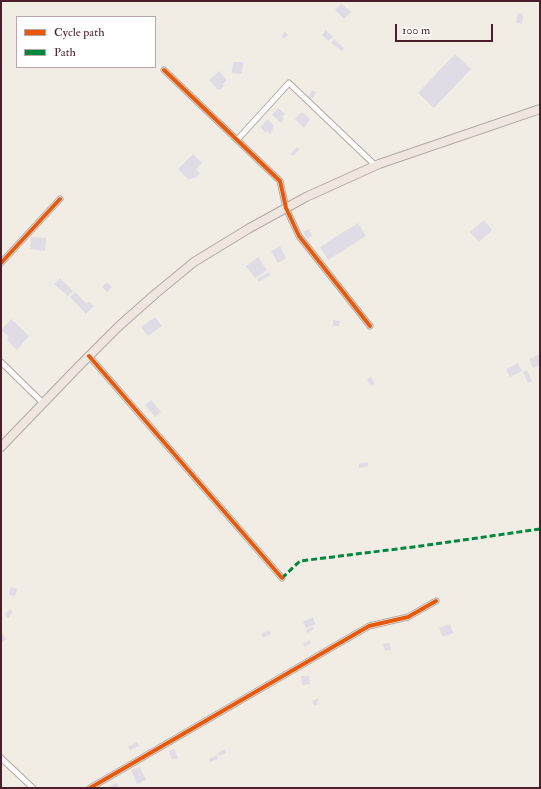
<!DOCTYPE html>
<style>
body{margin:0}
#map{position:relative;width:541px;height:789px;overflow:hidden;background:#f2ede4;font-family:"IM FELL Double Pica",serif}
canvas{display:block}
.frame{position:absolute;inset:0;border:2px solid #4a1f2b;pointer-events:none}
.legend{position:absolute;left:16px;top:16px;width:140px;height:52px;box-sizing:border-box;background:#fff;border:1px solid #b7a5aa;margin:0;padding:5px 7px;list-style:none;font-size:12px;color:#4a1f2b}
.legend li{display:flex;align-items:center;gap:8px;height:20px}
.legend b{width:20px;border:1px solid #b7a5aa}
.scale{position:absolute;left:395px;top:24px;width:98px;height:18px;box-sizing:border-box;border:2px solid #4a1f2b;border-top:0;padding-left:5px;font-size:12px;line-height:14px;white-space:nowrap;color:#4a1f2b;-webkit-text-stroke:3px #fff;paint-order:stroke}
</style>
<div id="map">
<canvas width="541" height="789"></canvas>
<div class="frame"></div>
<ul class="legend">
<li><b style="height:5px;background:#e8590c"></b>Cycle path</li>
<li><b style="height:5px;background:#00873e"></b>Path</li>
</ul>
<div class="scale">100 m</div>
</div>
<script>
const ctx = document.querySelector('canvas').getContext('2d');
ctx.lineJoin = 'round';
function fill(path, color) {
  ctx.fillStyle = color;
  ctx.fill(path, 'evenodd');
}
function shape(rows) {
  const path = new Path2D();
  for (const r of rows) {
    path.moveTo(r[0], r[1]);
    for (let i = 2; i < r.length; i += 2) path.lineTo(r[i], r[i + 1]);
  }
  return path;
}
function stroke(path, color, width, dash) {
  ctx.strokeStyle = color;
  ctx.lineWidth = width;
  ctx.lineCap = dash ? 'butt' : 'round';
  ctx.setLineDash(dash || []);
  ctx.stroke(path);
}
const building = shape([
 [341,3,351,12,344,19,335,10],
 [518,13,523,14,522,24,516,23],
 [326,30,333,37,328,41,322,35],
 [285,32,288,35,284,39,281,36],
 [334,39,344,48,342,51,331,43],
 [455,54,471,69,434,108,418,93],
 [233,62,243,62,242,74,232,73],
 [219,71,227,80,223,84,224,86,220,90,219,89,218,90,209,80],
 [312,90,316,92,313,98,309,97],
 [278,108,285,114,282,117,284,119,281,123,272,115],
 [302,112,310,119,304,128,295,119],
 [268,119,274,126,272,128,273,130,270,134,267,131,266,133,260,127],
 [297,147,300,149,293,156,290,154],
 [193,154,202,163,196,169,200,173,195,178,194,177,192,179,190,178,189,180,178,169],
 [484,220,492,230,479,242,470,232],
 [358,223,366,236,328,260,320,247],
 [309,229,312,236,307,239,303,232],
 [31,237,46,238,45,251,30,249],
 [280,246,286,258,278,263,271,251],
 [258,257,267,270,255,278,246,266],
 [269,272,270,275,259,282,257,279],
 [60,278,73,291,68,296,54,284],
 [107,282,112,287,107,292,102,287],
 [75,292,86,303,90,302,94,306,86,314,70,297],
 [155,317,162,326,148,336,141,327],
 [11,319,29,336,17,350,7,340,9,337,1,330],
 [333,320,340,321,339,326,333,326],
 [540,354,540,365,533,368,529,359],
 [518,363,522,371,510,377,506,369],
 [527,370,532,381,528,383,523,372],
 [371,377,375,384,371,386,367,379],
 [151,400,161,412,155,417,145,405],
 [368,462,368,466,359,468,359,464],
 [11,587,17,589,15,596,9,595],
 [10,609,13,612,8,618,5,614],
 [313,617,315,624,306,628,303,622],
 [450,624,453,633,443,637,439,628],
 [313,626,314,629,307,633,306,630],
 [269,630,271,634,263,638,261,634],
 [3,634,6,639,1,643,1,635],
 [309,640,311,643,305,647,303,644],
 [389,643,391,650,385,651,383,644],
 [301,676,309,676,310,684,302,685],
 [318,698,319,700,317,701,318,704,315,706,312,701],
 [137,742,139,746,130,750,128,747],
 [174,749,178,758,172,760,169,751],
 [225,749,226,753,219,756,218,753],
 [217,755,218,759,210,762,209,759],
 [140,767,146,780,137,784,131,770],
 [117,783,119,788,108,788,108,787]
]);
const minor = shape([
 [164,70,280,181,286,208,299,236,370,326],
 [237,140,289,83,376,166],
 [1,263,60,199],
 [89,356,282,578],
 [1,362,43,403],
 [1,758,33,788],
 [90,788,369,626,408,617,436,601]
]);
const trunk = shape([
 [1,447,79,366,118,327,154,295,194,262,248,229,306,197,379,164,540,109]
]);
const quiet = shape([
 [282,578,300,561,421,546,540,529]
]);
const cycleway = shape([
 [164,70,280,181,286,208,299,236,370,326],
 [1,263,60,199],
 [89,356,282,578],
 [90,788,369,626,408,617,436,601]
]);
fill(building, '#e0dbe4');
stroke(minor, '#b2a9a5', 7);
stroke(trunk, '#b2a9a5', 10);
stroke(minor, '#fdfcfb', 5);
stroke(trunk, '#eee6df', 8);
stroke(quiet, '#00873e', 3, [6, 3]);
stroke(cycleway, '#e8590c', 4);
</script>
